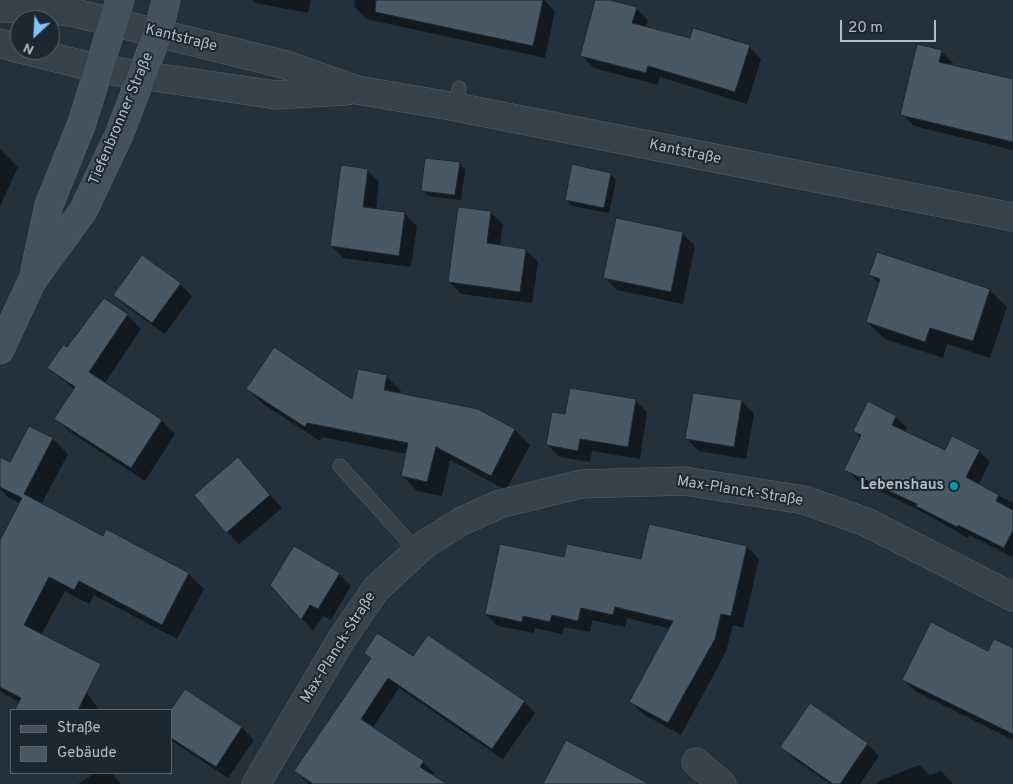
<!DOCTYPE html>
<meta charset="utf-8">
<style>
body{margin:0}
#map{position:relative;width:1013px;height:784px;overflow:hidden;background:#22313c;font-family:Overpass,sans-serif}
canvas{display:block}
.legend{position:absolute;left:10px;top:709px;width:162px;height:65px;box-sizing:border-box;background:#1b2731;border:1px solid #57636d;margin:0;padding:6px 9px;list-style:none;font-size:15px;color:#b1bdc8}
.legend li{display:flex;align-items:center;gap:10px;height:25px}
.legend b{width:25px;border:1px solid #57636d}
.north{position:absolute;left:10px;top:10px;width:50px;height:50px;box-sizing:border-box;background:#1b2731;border:1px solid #57636d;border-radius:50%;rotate:205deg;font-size:14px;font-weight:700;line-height:20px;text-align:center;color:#b1bdc8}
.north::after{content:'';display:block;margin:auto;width:18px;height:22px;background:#84c2fa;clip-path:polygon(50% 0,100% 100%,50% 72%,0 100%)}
.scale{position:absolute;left:840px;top:20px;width:96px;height:22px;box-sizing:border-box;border:2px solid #b1bdc8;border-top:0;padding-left:6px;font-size:15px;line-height:18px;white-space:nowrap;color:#b1bdc8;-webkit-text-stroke:4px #1b2731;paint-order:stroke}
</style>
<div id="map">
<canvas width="1013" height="784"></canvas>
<ul class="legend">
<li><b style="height:6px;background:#44525f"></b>Straße</li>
<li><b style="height:14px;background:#485865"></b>Gebäude</li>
</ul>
<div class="north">N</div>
<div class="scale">20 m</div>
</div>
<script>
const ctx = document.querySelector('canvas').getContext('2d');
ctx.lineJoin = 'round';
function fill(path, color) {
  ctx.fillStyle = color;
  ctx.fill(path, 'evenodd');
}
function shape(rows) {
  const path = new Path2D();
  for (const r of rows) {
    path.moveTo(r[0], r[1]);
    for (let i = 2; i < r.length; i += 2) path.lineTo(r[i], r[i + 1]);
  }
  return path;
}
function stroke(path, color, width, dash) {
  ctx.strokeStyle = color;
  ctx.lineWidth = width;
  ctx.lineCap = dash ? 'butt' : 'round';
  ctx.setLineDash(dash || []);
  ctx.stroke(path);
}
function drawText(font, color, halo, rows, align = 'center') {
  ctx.font = font + ' Overpass,sans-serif';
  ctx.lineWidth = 4;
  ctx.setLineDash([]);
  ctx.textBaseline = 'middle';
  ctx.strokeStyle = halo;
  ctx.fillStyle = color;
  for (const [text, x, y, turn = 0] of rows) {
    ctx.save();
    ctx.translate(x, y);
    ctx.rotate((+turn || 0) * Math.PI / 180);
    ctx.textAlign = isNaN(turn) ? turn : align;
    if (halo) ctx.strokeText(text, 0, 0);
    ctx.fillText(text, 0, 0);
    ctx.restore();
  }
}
const shadow = shape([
 [253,0,311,0,308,13,256,3],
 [355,0,544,0,555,11,545,58,366,19,354,6],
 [596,0,605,0,636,8,648,20,646,28,691,39,749,47,761,59,747,104,660,77,658,85,594,68,582,56],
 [941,51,953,63,952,67,1013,95,1013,150,914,126,902,114],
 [0,149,18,167,0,206],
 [459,163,465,169,461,200,429,196,423,191],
 [367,170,379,182,376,210,405,214,417,226,411,267,343,258,331,245],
 [610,174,616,180,609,213,572,206,566,200],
 [490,212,503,224,500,246,525,250,538,262,532,303,461,294,449,282],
 [617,220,683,234,695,246,683,304,617,290,605,278],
 [871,275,989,290,1007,307,990,358,947,344,943,358,885,339,867,322,879,284],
 [180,284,192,296,165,334,127,307,115,295],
 [127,315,141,329,105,383,161,420,175,434,145,481,70,432,56,419,75,390,49,368,68,349],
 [386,376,401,391,400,395,477,411,515,430,530,445,506,490,450,460,442,496,417,491,403,476,407,454,322,437,320,441,263,404,248,389,353,401],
 [635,400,647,412,640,459,592,451,590,462,560,457,548,445,566,416],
 [742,401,754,414,746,459,699,451,687,439],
 [896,417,907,428,905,432,946,451,979,451,990,462,978,485,1013,503,1013,557,969,535,968,538,924,513,857,480,846,469,861,438,854,431],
 [30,428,53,439,68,454,41,505,103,537,107,531,189,574,204,589,177,639,94,595,89,604,65,591,41,635,56,650,99,710,16,710,20,703,0,691,0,543,21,504,8,497,0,489,0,468,11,464],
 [238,459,282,508,239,544,227,532],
 [747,547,759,559,743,628,733,625,726,652,681,735,643,714,631,702,671,629,627,618,625,627,592,620,590,632,564,627,562,634,535,628,534,633,498,626,486,614,565,559,642,560],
 [339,574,351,586,331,620,323,616,313,631,272,585],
 [1013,651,1013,740,915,691,904,680,989,652],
 [366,653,414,658,524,702,535,713,503,759,399,688,372,729,423,762,434,773,432,776,444,784,309,784,295,771,372,659],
 [171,712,242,728,254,740,228,778,171,740],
 [867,744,879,756,860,784,830,784,794,759,782,747],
 [919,765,930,775,941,771,953,784,878,784,877,782],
 [95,773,111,773,121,784,78,784]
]);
const building = shape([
 [376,0,543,0,533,46,375,12,376,0],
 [595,0,610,0,637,7,632,23,690,38,693,28,750,45,735,92,648,66,646,73,580,56,595,0],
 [917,44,942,50,939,62,1013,79,1013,142,900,115,917,44],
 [425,158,460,162,455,195,421,191,425,158],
 [572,164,611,173,604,208,565,200,572,164],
 [341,165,368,169,363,207,405,212,399,256,330,246,341,165],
 [458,207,491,211,487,243,526,249,520,292,448,282,458,207],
 [616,218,683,232,671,292,603,278,616,218],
 [877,252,990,289,973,341,930,328,925,342,866,322,880,279,869,275,877,252],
 [142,255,181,283,152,323,113,295,142,255],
 [104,298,128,314,89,372,162,420,131,468,54,419,75,387,47,368,63,345,67,347,104,298],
 [274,347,352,399,358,369,387,375,384,390,478,409,515,429,491,476,436,447,427,482,401,476,408,443,307,423,305,427,246,389,274,347],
 [570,388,636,399,628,447,580,439,578,451,546,445,552,412,565,414,570,388],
 [693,393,742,400,734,447,685,439,693,393],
 [868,401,896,416,892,425,945,450,952,436,980,450,966,477,999,495,996,501,1013,510,1013,530,1004,548,958,525,957,527,916,506,917,504,844,470,861,435,853,431,868,401],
 [29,426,53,438,24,494,103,536,106,529,189,573,162,625,79,581,74,590,49,577,24,625,101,664,78,710,15,710,21,698,0,687,0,540,22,498,0,487,0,457,10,462,29,426],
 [238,457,270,495,226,533,194,495,238,457],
 [649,524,747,546,731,616,721,614,715,639,668,723,629,702,673,621,615,607,613,615,581,608,578,621,552,615,550,622,523,616,522,622,485,614,500,544,564,557,567,544,641,559,649,524],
 [294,546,340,573,318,609,310,605,301,620,270,585,294,546],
 [931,622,988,651,994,639,1013,648,1013,734,902,680,931,622],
 [377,633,413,656,428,635,525,701,492,749,388,678,361,719,424,761,420,767,447,784,313,784,294,771,371,658,364,653,377,633],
 [185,689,242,727,216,767,171,738,171,709,185,689],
 [810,703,868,743,840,784,833,784,780,747,810,703],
 [566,740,649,784,543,784,566,740]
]);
const lane = shape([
 [456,107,459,88],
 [340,466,417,551]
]);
const street = shape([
 [0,8,71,12,283,64,357,90,456,107,1013,217],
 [0,43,20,49],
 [24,50,100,69,276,95,346,91],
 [696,762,722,784],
 [256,784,341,640,376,589,425,544,462,521,500,504,581,484,684,481,804,500,866,522,1013,597]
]);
const secondary = shape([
 [35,270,49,205,82,123,120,0],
 [0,350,32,281,83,211,119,135,158,33,166,0]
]);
const markers = [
 [954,486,5,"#0f9aa8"]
];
const streetNames = [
 ["Kantstraße",181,39,14],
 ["Tiefenbronner Straße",122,119,-67],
 ["Kantstraße",685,153,12],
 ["Max-Planck-Straße",740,492,9],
 ["Max-Planck-Straße",339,648,-58]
];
const poiNames = [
 ["Lebenshaus",944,486]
];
fill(shadow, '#0007');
fill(building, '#485865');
stroke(building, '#1d2933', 1);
stroke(lane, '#54606a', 15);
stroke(street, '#54606a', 29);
stroke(secondary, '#54606a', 29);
stroke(lane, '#36424c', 14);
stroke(street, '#36424c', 28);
stroke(secondary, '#44525f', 28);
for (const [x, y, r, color] of markers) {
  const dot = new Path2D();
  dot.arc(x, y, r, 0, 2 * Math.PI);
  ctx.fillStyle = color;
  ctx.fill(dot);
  stroke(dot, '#1b2731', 2);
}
drawText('15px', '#b1bdc8', '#1b2731', streetNames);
drawText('bold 15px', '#b1bdc8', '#1b2731', poiNames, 'right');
</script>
